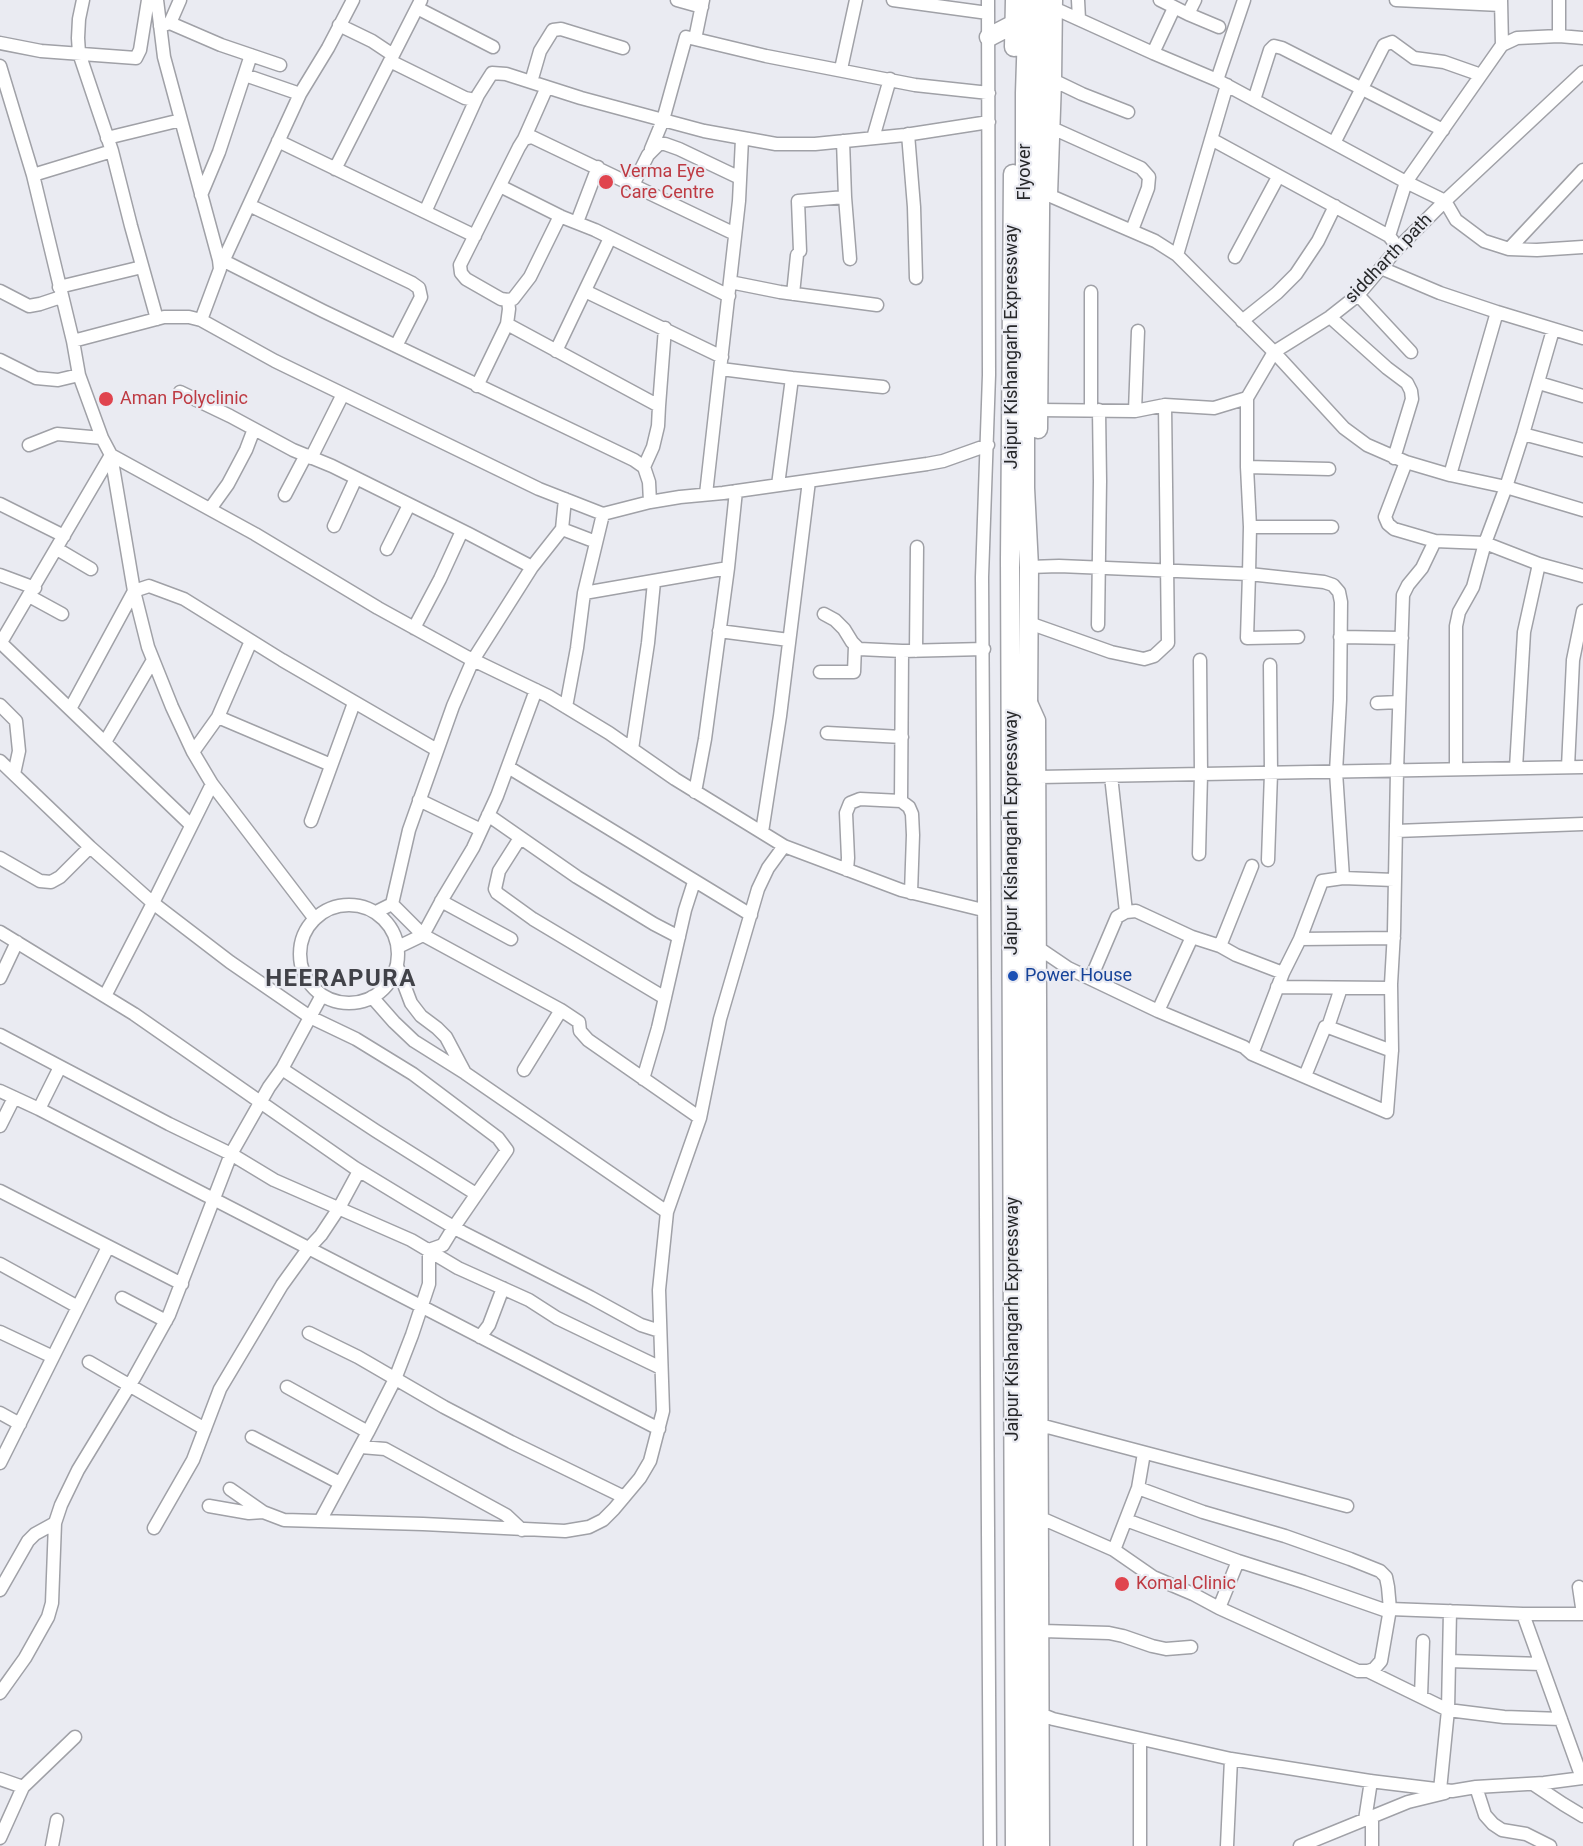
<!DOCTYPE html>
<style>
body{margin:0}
canvas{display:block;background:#eaebf2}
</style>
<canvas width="1583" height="1846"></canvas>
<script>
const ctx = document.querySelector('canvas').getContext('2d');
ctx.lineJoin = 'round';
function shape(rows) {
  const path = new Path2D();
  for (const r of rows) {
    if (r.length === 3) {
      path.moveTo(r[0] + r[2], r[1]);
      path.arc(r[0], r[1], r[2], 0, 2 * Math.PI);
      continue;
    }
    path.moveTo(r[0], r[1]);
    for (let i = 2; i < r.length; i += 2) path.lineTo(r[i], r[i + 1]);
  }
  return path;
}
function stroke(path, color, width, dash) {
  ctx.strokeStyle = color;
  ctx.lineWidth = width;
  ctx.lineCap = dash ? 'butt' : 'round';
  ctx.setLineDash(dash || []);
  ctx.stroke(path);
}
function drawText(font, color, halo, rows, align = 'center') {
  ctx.font = font + ' Roboto,sans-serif';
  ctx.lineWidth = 4.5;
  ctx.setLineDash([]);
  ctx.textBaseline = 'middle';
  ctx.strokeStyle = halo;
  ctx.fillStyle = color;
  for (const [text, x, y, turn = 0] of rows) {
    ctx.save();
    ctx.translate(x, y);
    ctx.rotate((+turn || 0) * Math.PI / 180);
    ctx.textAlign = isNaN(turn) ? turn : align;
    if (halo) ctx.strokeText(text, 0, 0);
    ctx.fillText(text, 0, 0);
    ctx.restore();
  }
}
const minor = shape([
 [83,0,79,19,78,38,79,53,112,151,131,226,157,319],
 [157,0,164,57,219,260,220,269,201,320],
 [677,0,702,7],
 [893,0,988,13],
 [988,0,989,375,982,577,990,1846],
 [1078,0,1079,19],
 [1160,0,1188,14,1195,0],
 [1396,0,1501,5],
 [1501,0,1502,45],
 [1559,0,1559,36],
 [417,8,493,47],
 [1056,9,1153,53,1217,80,1406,182,1445,201,1456,220,1484,241,1509,249,1537,250,1583,247],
 [1188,14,1219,27],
 [170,23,180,0],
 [339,25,372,41,393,55],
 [160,26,170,23,221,45,280,65],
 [695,39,766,56,915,85,989,93],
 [0,43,41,51,136,58,140,50,148,0],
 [1153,53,1174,8],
 [390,61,465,98,475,100],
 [0,66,33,175,73,341,79,375,102,438,111,455,134,591,148,647,172,707,193,752,212,784,315,919],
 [841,69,856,0],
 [245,75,300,94],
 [1217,80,1244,0],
 [1055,81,1082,94,1128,112],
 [531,82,540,51,553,30,561,29,623,48],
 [1254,100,1270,50,1274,46,1282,48,1443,130],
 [1052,128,1141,168,1149,177,1148,188,1132,230],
 [908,134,914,207,916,278],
 [107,138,181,120],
 [873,138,890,79],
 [524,139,547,87],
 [1211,139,1389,236,1393,241],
 [278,141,475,236],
 [1334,143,1384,45,1392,42,1414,58,1444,62,1481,75],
 [651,149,663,120,686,37,695,39,703,0],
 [335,169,421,0],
 [33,175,112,151],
 [633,185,648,155,659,144,665,144,679,149,740,178],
 [500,186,562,217,595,230,729,296],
 [1039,191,1155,241,1177,255,1274,352,1344,428,1367,445,1406,462,1450,475,1506,487,1583,510],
 [201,195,219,152,251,55],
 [1051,195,1055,81,1056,0],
 [845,197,850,259],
 [249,205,412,283,419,288,421,297,396,346],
 [425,212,478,95,492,73,506,74,581,98,704,131,776,144,815,144,905,135,989,122],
 [560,216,530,277,513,299,508,300,501,299,466,279,461,273,460,265,519,147,524,139,532,137,735,234],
 [577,222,598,167],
 [1389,236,1406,182,1502,45,1517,38,1559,36,1583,38],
 [1509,249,1583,170],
 [800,251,798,201,845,197,843,141],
 [1177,255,1227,85],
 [1235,257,1278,177],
 [224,261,323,311,634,460,644,467,649,482,650,502],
 [220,268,300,94,328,48,353,0],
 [1381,268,1440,293,1497,312,1583,338],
 [730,282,780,292,877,305],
 [59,287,142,267],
 [0,291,29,306,40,304,61,297],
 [585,291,722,357],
 [793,294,797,255],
 [1358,295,1411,352],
 [1330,317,1387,368,1407,383,1411,391,1412,399,1394,458],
 [1242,321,1277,293,1296,274,1318,241,1335,206],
 [507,324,659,406,658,426,653,447,644,467],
 [73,341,164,317,189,317,201,320,275,361,539,489,603,514,650,502,680,497,723,493,927,464,943,461,988,445],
 [556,351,610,238],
 [0,360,36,378,58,380,79,375],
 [721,369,792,378],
 [1539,383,1583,396],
 [477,386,507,324,509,309,508,300],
 [180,392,230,416,293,450,332,466,469,534,532,567],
 [659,406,665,328],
 [1038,410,1135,411,1165,405,1214,408,1247,398,1274,352,1330,317,1358,295,1398,248,1445,201,1583,72],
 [1091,410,1091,292],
 [1135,411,1138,331],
 [1523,434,1583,450],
 [29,445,57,434,102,438],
 [311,458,343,394],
 [1406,462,1385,517,1388,524,1394,529,1435,541,1485,543,1539,564,1583,576],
 [1247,467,1329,469],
 [1450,475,1497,312],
 [778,485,792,378,883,387],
 [706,494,739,201,742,139],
 [285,495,306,455],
 [0,504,64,536],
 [210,509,228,484,246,450,254,429],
 [334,526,356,478],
 [1250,527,1332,527],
 [562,529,596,542],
 [57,549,91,569],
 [387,549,409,505],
 [1029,567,1059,566,1249,574,1250,527,1247,467,1247,398],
 [0,575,35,588],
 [584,593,728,568],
 [29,596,62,614],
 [824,614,835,620,844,629,852,642,859,649,902,651,984,649],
 [1029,623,1111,652,1144,659,1154,656,1168,643,1165,405],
 [1098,625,1100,481,1099,410],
 [414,628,440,579,462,531],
 [719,631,789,640],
 [1298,637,1247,638,1249,574,1324,582,1333,585,1339,592,1341,602,1340,700,1336,772,1343,878],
 [1340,637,1402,638],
 [1,643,191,825],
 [0,644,111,455,255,534,378,608,467,657,548,696,609,733,675,779,784,846],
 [916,651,917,547],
 [820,672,854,672,855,646],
 [1030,700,1039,720,1043,1846],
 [1377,703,1399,702],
 [0,705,16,721,19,751,14,774],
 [566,707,577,648,584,593,603,514],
 [70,709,134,591,149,586,184,599,282,660,437,750],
 [218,717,331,765],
 [827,733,902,737],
 [105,742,153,660],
 [632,749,648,643,654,582],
 [193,752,218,717,251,641],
 [0,761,90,847,153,903,230,962,310,1017,356,1039,413,1074,498,1138,507,1150,454,1227,443,1245,429,1250,429,1284,412,1335,395,1379,368,1432,320,1521],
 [508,767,751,915],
 [1568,767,1573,660,1583,611],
 [1516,768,1524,632,1539,564],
 [1456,769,1456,626,1459,612,1473,587,1485,543,1506,487,1523,434,1553,330],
 [1111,776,1126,912],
 [1039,777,1583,767],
 [695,792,705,739,728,568,736,491],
 [419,800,481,830],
 [901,801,902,651],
 [488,815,577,877,654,924,679,937],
 [311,821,354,703],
 [1396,831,1583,824],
 [762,832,780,716,809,481],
 [520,838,499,871,495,889,497,893,533,919,665,998],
 [1199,854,1201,774,1200,660],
 [0,858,40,881,51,882,60,877,90,847],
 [1268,860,1271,773,1270,665],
 [847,870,848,858,846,813,850,803,860,799,901,801,909,807,912,814,913,835,911,893],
 [441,901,511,939],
 [392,904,423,935,561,1010,579,1022,580,1031,588,1040,700,1118],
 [349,954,49],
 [376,912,392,904,409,830,453,706,473,660,532,567,562,529,565,499],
 [0,932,134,1014,355,1168,411,1202,462,1232,590,1297,641,1325,660,1331],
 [1300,939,1394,938],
 [1220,946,1252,866],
 [398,947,423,935,443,898,473,848,497,796,536,690],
 [1040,949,1068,968,1158,1011,1244,1047,1252,1054,1387,1112,1392,1050,1391,984,1394,932,1397,771,1403,595,1408,585,1422,568,1435,541],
 [397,966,411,1003,421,1016,437,1028,446,1037,464,1071],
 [0,978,17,942],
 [1091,978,1117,917,1126,912,1136,911,1192,937,1220,946,1236,955,1283,973],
 [1277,987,1391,988],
 [105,996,153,903,212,784],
 [372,997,394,1022,414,1041,465,1073,667,1212,700,1118,720,1019,758,889,768,868,784,846,901,890,983,910],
 [1158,1011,1192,937],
 [1328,1027,1341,988],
 [0,1035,169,1124,231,1154,274,1180,411,1240,458,1268,529,1300,557,1318,661,1368],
 [1252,1054,1283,973,1300,939,1322,881,1343,878,1394,880],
 [282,1069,376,1131,476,1194],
 [524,1070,561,1010],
 [1305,1076,1325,1027,1328,1027,1392,1051],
 [643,1079,658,1028,685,910,694,882],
 [0,1091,39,1109,659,1429],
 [39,1109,60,1067],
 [0,1126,14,1098],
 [0,1191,182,1284],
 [0,1264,78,1307],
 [122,1298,166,1321],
 [0,1332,53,1357],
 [309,1333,358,1357,444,1407,511,1442,624,1497],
 [480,1337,489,1325,503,1288],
 [89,1362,205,1429],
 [287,1387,368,1432],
 [0,1413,20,1424],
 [1040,1425,1347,1506],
 [252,1437,340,1483],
 [361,1447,385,1449,506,1515,522,1530],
 [0,1463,108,1247],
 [1138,1488,1203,1512,1285,1536,1350,1559,1380,1571,1386,1577,1388,1587,1390,1609,1381,1661,1374,1669,1368,1671,1358,1671,1219,1608,1238,1561],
 [230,1489,263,1512,284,1520,423,1524,565,1531,589,1527,603,1520,614,1509,640,1478,650,1461,663,1411,659,1290,667,1212],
 [209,1506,249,1513,263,1512],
 [1041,1518,1114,1550,1138,1488,1144,1453],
 [1126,1520,1238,1561,1304,1582,1390,1612],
 [154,1528,193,1460,220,1389,282,1285,308,1249,321,1235,339,1208,359,1171],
 [1114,1550,1153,1577,1193,1594,1219,1608],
 [1579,1587,1583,1614],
 [0,1590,28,1541,35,1534,55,1523],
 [1390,1609,1523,1614,1583,1614],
 [1523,1614,1582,1778],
 [1043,1631,1109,1633,1123,1636,1152,1646,1166,1649,1191,1647],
 [1449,1661,1541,1664],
 [1368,1671,1448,1710,1504,1717,1561,1719],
 [0,1693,25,1658,48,1617,52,1603,55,1523,61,1505,78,1470,134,1378,169,1315,231,1154,269,1087,282,1069,322,995],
 [1421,1696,1423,1641],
 [1043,1715,1053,1719,1231,1759,1370,1781,1452,1791,1476,1787,1544,1783,1583,1778],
 [1140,1739,1140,1846],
 [0,1779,23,1787],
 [1533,1784,1563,1804,1583,1816],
 [1476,1787,1485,1815,1493,1824,1502,1830,1526,1834,1550,1846],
 [1440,1790,1448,1710,1450,1611],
 [1372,1817,1372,1846],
 [1365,1820,1371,1781],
 [0,1838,23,1787,75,1737],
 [52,1846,57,1820],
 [1227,1846,1231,1759],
 [1300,1846,1408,1802,1445,1793]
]);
const highway = shape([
 [1028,0,1025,93,1025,488,1029,567,1026,989,1027,1316,1030,1467,1031,1846],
 [989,37,1014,24],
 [1014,47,1015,0],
 [1013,174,1010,559,1015,1846],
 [1038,429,1042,0]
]);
const markers = [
 [606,182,8,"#e0444e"],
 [106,399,8,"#e0444e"],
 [1013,976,6,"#1a4fb4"],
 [1122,1584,8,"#e0444e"]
];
const healthNames = [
 ["Verma Eye",620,172],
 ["Care Centre",620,193],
 ["Aman Polyclinic",120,399],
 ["Komal Clinic",1136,1584]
];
const streetNames = [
 ["Flyover",1025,172,-90],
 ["siddharth path",1389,259,-46],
 ["Jaipur Kishangarh Expressway",1012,347,-90],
 ["Jaipur Kishangarh Expressway",1012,833,-90],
 ["Jaipur Kishangarh Expressway",1013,1319,-90]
];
const transitNames = [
 ["Power House",1025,976]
];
const districtNames = [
 ["HEERAPURA",341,980]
];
stroke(minor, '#a0a1a7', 15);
stroke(highway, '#a0a1a7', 21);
stroke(minor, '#fff', 12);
stroke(highway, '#fff', 18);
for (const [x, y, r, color] of markers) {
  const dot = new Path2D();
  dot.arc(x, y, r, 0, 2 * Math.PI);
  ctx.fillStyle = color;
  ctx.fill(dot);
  stroke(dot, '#eaebf2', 2);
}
drawText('18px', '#be3a42', '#eaebf2', healthNames, 'left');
drawText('18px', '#27282a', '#eaebf2', streetNames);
drawText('18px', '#164399', '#eaebf2', transitNames, 'left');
ctx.letterSpacing = '1.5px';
drawText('bold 24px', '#414248', '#eaebf2', districtNames);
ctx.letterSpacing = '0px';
</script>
